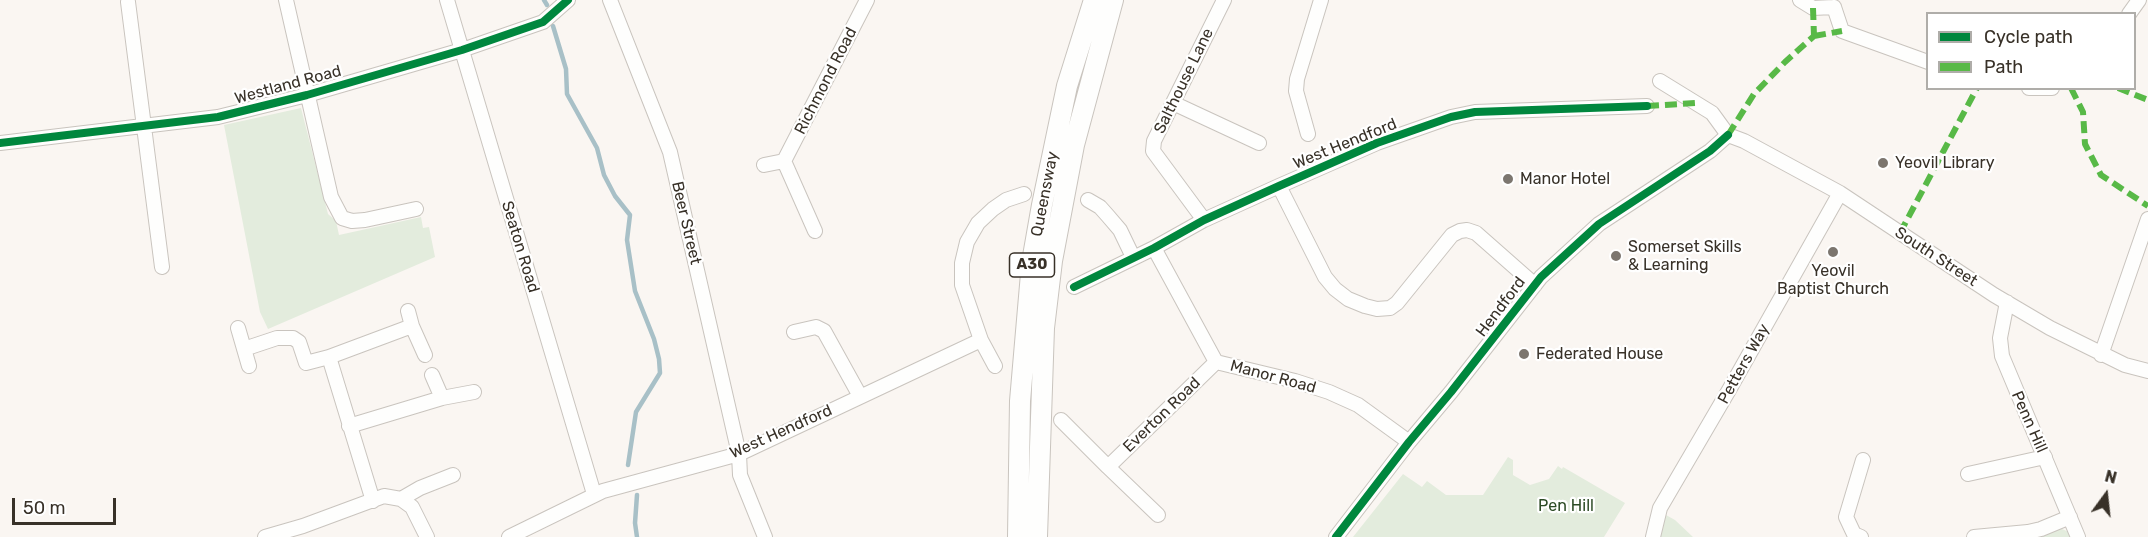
<!DOCTYPE html>
<style>
body{margin:0}
#map{position:relative;width:2148px;height:537px;overflow:hidden;background:#faf6f2;font-family:Rubik,sans-serif}
canvas{display:block}
.legend{position:absolute;left:1926px;top:12px;width:210px;height:78px;box-sizing:border-box;background:#fff;border:2px solid #afada9;margin:0;padding:8px 10px;list-style:none;font-size:18px;color:#383128}
.legend li{display:flex;align-items:center;gap:12px;height:30px}
.legend b{width:30px;border:2px solid #afada9}
.north{position:absolute;left:2076px;top:465px;width:60px;height:60px;-webkit-text-stroke:4px #fff;paint-order:stroke;rotate:15deg;font-size:16px;font-weight:700;line-height:24px;text-align:center;color:#383128}
.north::after{content:'';display:block;margin:auto;width:21px;height:27px;background:#383128;clip-path:polygon(50% 0,100% 100%,50% 72%,0 100%)}
.scale{position:absolute;left:12px;top:498px;width:104px;height:27px;box-sizing:border-box;border:3px solid #383128;border-top:0;padding-left:8px;font-size:18px;line-height:21px;white-space:nowrap;color:#383128;-webkit-text-stroke:4px #fff;paint-order:stroke}
</style>
<div id="map">
<canvas width="2148" height="537"></canvas>
<ul class="legend">
<li><b style="height:8px;background:#00873e"></b>Cycle path</li>
<li><b style="height:8px;background:#58b947"></b>Path</li>
</ul>
<div class="north">N</div>
<div class="scale">50 m</div>
</div>
<script>
const ctx = document.querySelector('canvas').getContext('2d');
ctx.lineJoin = 'round';
function fill(path, color) {
  ctx.fillStyle = color;
  ctx.fill(path, 'evenodd');
}
function shape(rows) {
  const path = new Path2D();
  for (const r of rows) {
    path.moveTo(r[0], r[1]);
    for (let i = 2; i < r.length; i += 2) path.lineTo(r[i], r[i + 1]);
  }
  return path;
}
function stroke(path, color, width, dash) {
  ctx.strokeStyle = color;
  ctx.lineWidth = width;
  ctx.lineCap = dash ? 'butt' : 'round';
  ctx.setLineDash(dash || []);
  ctx.stroke(path);
}
function drawText(font, color, halo, rows, align = 'center') {
  ctx.font = font + ' Rubik,sans-serif';
  ctx.lineWidth = 4.5;
  ctx.setLineDash([]);
  ctx.textBaseline = 'middle';
  ctx.strokeStyle = halo;
  ctx.fillStyle = color;
  for (const [text, x, y, turn = 0] of rows) {
    ctx.save();
    ctx.translate(x, y);
    ctx.rotate((+turn || 0) * Math.PI / 180);
    ctx.textAlign = isNaN(turn) ? turn : align;
    if (halo) ctx.strokeText(text, 0, 0);
    ctx.fillText(text, 0, 0);
    ctx.restore();
  }
}
const green = shape([
 [301,108,328,214,336,221,339,235,421,217,423,228,429,227,435,257,268,329,260,312,224,125],
 [1508,457,1513,460,1513,475,1530,485,1549,479,1558,466,1562,469,1563,467,1625,503,1604,537,1353,537,1403,474,1422,487,1427,481,1446,495,1483,495],
 [1666,515,1675,520,1693,537,1659,537,1663,520],
 [2060,528,2071,533,2073,537,2033,537]
]);
const stream = shape([
 [544,0,547,5],
 [553,26,566,69,567,94,597,148,604,175,615,196,630,215,627,240,635,291,654,339,659,359,660,373,636,412,628,465],
 [637,495,635,523,637,537]
]);
const minor = shape([
 [286,0,331,197,342,218,352,221,365,220,416,209],
 [447,0,594,494],
 [610,0,670,152,739,454,740,475,765,537],
 [1800,0,1813,8,1834,7],
 [128,2,162,267],
 [1834,7,1842,31,1928,62],
 [2129,14,2139,0],
 [1660,81,1712,113,1728,135],
 [2029,88,2052,88],
 [1173,103,1259,143],
 [1308,134,1296,91,1297,79,1321,0],
 [1728,135,1744,141,1840,193,1994,295,2050,328,2125,365,2148,371],
 [0,143,218,117,307,95,462,50,543,22,568,0],
 [784,161,867,0],
 [784,161,815,231],
 [764,165,784,161],
 [1279,186,1325,277,1335,289,1348,299,1365,306,1377,309,1390,308,1397,303,1452,235,1460,231,1467,230,1476,233,1535,285],
 [1088,200,1100,207,1108,216,1120,230,1133,257],
 [1204,220,1153,151,1154,141,1224,0],
 [1154,248,1216,362,1295,381,1329,392,1358,405,1409,442],
 [1074,287,1154,248,1204,220,1279,186,1377,143,1451,117,1475,112,1647,106],
 [2007,302,2000,338,2002,356,2078,537],
 [408,311,412,326,425,355],
 [238,328,249,366],
 [794,332,816,327,824,331,860,396],
 [244,349,277,338,293,338,299,342,306,363,329,357,412,326],
 [2101,355,2148,219],
 [329,357,373,501],
 [995,366,981,340,962,285,962,263,967,242,978,223,993,209,1006,200,1024,194],
 [432,375,442,398],
 [1061,420,1108,467,1216,362],
 [349,426,442,398,474,392],
 [1108,467,1158,515],
 [1968,474,2045,457],
 [401,499,420,488,453,475],
 [265,537,303,526,384,496,401,499,412,507,427,537],
 [509,537,603,491,739,454,981,340],
 [1336,537,1409,442,1451,392,1541,277,1599,224,1710,151,1728,135],
 [1653,537,1660,508,1729,390,1840,193],
 [1861,537,1854,534,1846,517,1863,460],
 [1974,537,2028,532,2041,529,2070,517]
]);
const highway = shape([
 [1018,537,1020,401,1032,262,1042,205,1067,86,1094,0],
 [1037,537,1044,328,1052,261,1074,145,1113,0]
]);
const quiet = shape([
 [1813,8,1814,36],
 [1814,36,1842,31],
 [2071,88,2083,112,2085,144,2101,175,2148,206],
 [2118,88,2148,100],
 [1647,106,1696,103],
 [1728,135,1754,94,1785,62,1814,36],
 [1900,233,1977,88]
]);
const cycleway = shape([
 [0,143,218,117,307,95,462,50,543,22,568,0],
 [1074,287,1154,248,1204,220,1279,186,1377,143,1451,117,1475,112,1647,106],
 [1336,537,1409,442,1451,392,1541,277,1599,224,1710,151,1728,135]
]);
const markers = [
 [1883,163,6,"#7c766f"],
 [1508,179,6,"#7c766f"],
 [1833,252,6,"#7c766f"],
 [1616,256,6,"#7c766f"],
 [1524,354,6,"#7c766f"]
];
const shields = [
 [1032,265,45]
];
const shieldNames = [
 ["A30",1032,265]
];
const streetNames = [
 ["Richmond Road",826,81,-63],
 ["Salthouse Lane",1184,81,-64],
 ["Westland Road",288,85,-15],
 ["West Hendford",1345,144,-22],
 ["Queensway",1045,194,-79],
 ["Beer Street",686,223,77],
 ["Seaton Road",520,247,73],
 ["South Street",1936,257,33],
 ["Hendford",1501,307,-53],
 ["Petters Way",1744,364,-61],
 ["Manor Road",1273,377,15],
 ["Everton Road",1162,415,-44],
 ["Penn Hill",2029,422,66],
 ["West Hendford",781,432,-24]
];
const poiNames = [
 ["Yeovil Library",1895,163],
 ["Manor Hotel",1520,179],
 ["Somerset Skills",1628,247],
 ["& Learning",1628,265],
 ["Yeovil",1833,271,"center"],
 ["Baptist Church",1833,289,"center"],
 ["Federated House",1536,354]
];
const parkNames = [
 ["Pen Hill",1566,506]
];
fill(green, '#e3ecdd');
stroke(stream, '#a8c0c7', 4.5);
stroke(minor, '#c9c4be', 16);
stroke(highway, '#c9c4be', 22);
stroke(minor, '#fefefd', 14);
stroke(highway, '#fefefd', 20);
stroke(quiet, '#58b947', 6, [12, 6]);
stroke(cycleway, '#00873e', 8);
for (const [x, y, r, color] of markers) {
  const dot = new Path2D();
  dot.arc(x, y, r, 0, 2 * Math.PI);
  ctx.fillStyle = color;
  ctx.fill(dot);
  stroke(dot, '#fff', 2);
}
for (const [x, y, w] of shields) {
  const box = new Path2D();
  box.roundRect(x - w / 2, y - 12, w, 24, 4.5);
  ctx.fillStyle = '#fff';
  ctx.fill(box);
  stroke(box, '#383128', 1.5);
}
drawText('bold 15px', '#383128', null, shieldNames);
drawText('16px', '#383128', '#fff', streetNames);
drawText('16px', '#383128', '#fff', poiNames, 'left');
drawText('16px', '#2c4b25', '#fff', parkNames);
</script>
